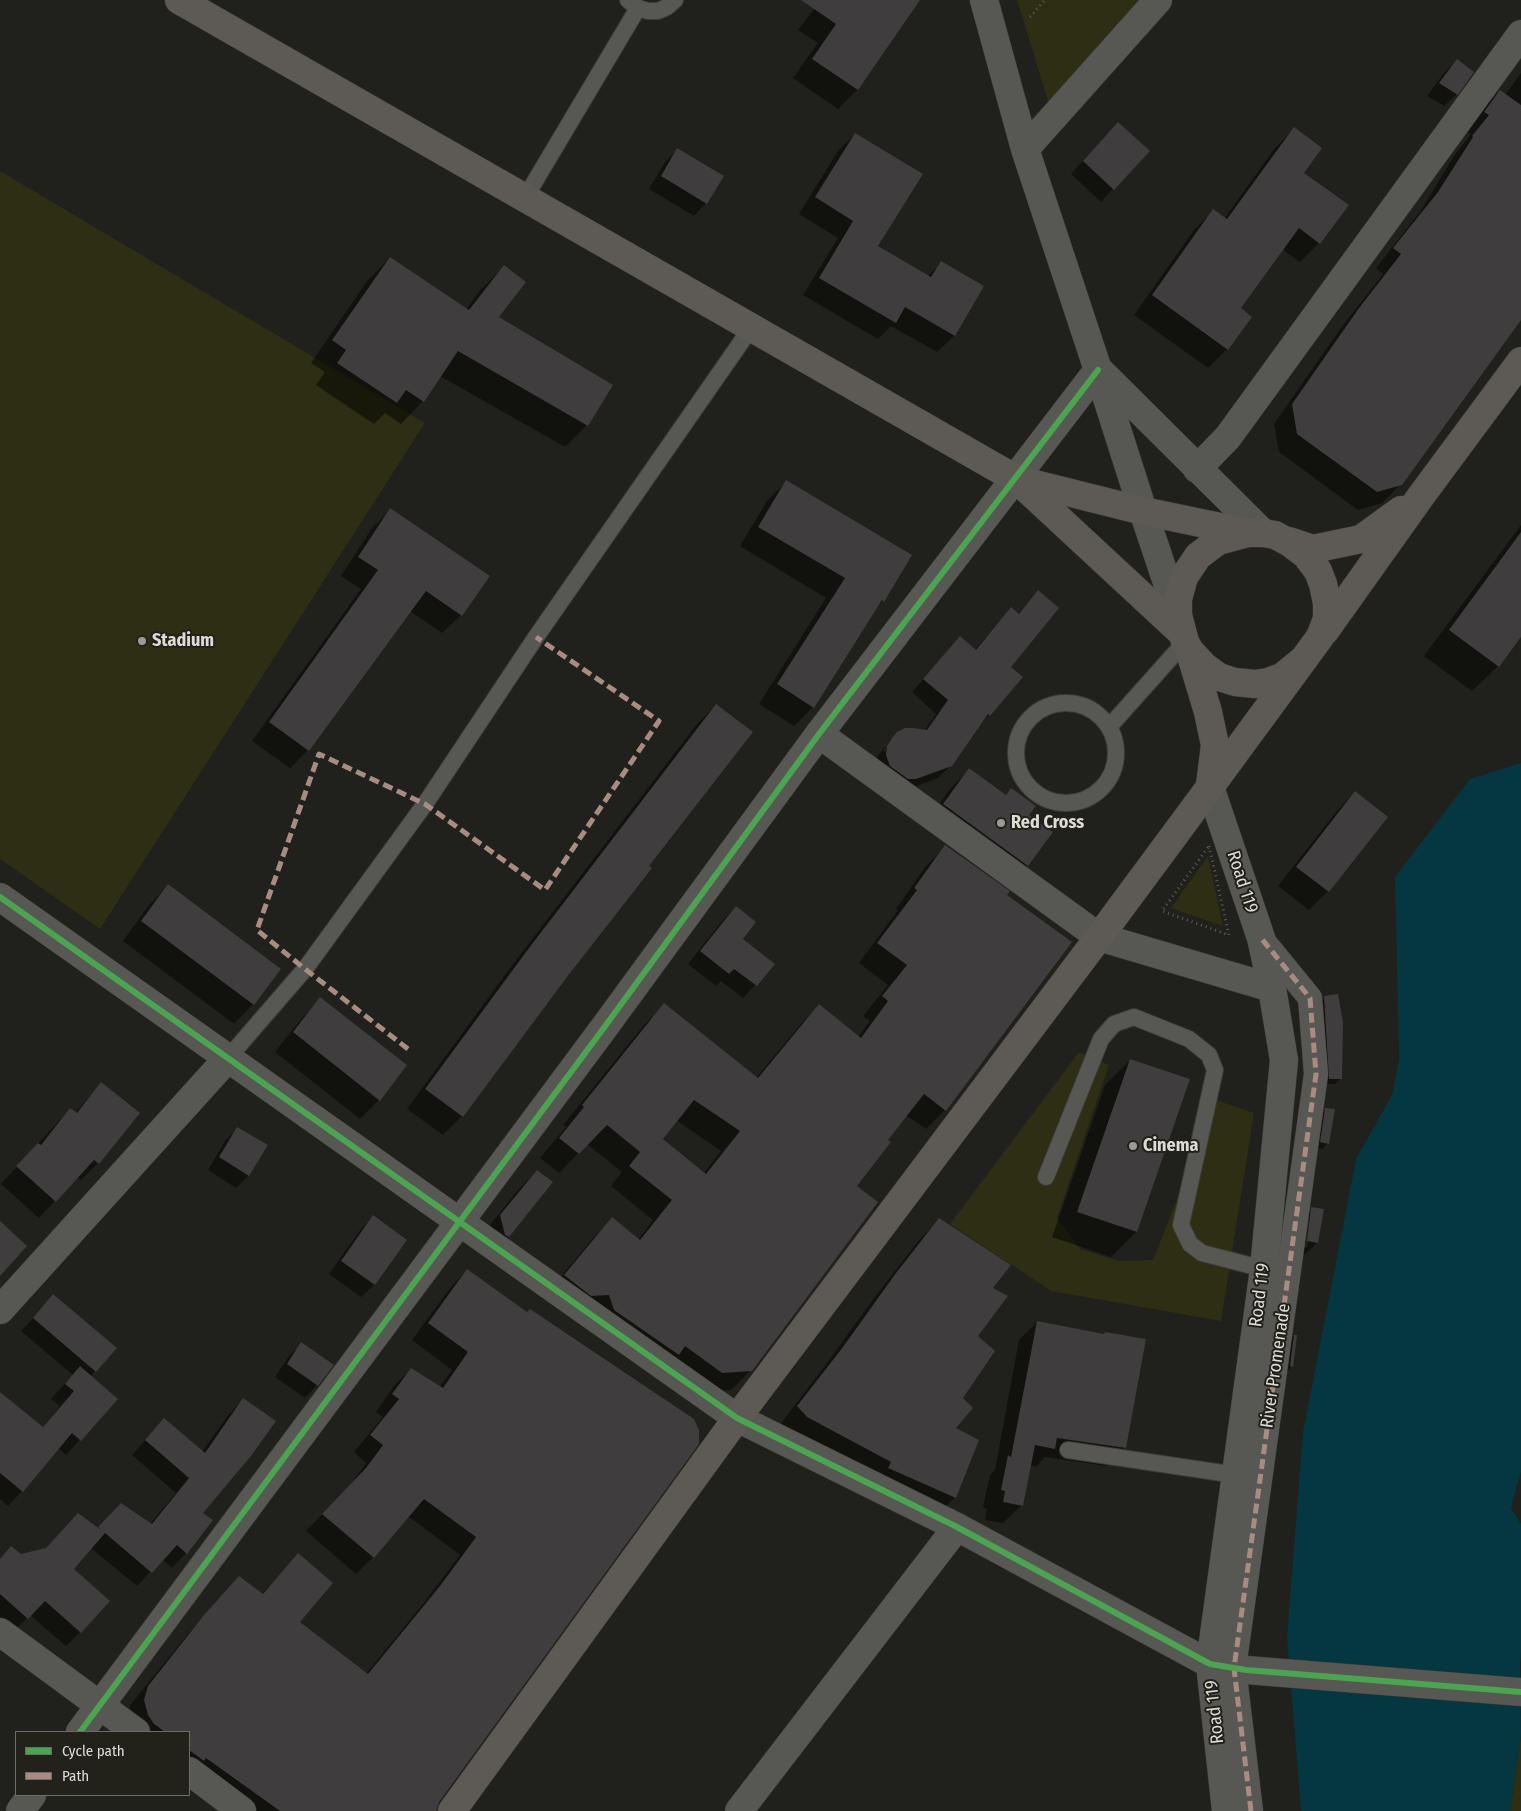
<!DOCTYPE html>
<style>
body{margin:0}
#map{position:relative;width:1521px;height:1811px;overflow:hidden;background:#20201c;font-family:"Fira Sans Condensed",sans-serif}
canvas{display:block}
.legend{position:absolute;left:15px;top:1731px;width:175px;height:65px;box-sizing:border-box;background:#22211a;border:1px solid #6d6c66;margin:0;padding:6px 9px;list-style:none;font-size:15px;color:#dddcd7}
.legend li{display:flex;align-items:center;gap:10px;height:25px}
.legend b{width:25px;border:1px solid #6d6c66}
</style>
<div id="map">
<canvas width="1521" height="1811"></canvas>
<ul class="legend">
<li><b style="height:6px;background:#4ca352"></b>Cycle path</li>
<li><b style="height:6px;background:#a88b81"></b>Path</li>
</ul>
</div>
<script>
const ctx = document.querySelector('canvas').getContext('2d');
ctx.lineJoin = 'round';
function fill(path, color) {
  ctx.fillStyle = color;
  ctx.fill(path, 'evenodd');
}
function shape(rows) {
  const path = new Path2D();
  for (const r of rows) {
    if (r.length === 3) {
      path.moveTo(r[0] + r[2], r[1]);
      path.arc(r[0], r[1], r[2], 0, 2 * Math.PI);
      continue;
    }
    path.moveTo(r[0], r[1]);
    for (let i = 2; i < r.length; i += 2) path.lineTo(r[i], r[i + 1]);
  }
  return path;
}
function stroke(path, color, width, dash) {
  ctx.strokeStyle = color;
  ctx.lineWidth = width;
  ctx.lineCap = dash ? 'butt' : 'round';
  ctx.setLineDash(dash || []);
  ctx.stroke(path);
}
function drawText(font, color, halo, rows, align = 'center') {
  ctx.font = font + ' "Fira Sans Condensed",sans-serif';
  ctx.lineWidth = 4;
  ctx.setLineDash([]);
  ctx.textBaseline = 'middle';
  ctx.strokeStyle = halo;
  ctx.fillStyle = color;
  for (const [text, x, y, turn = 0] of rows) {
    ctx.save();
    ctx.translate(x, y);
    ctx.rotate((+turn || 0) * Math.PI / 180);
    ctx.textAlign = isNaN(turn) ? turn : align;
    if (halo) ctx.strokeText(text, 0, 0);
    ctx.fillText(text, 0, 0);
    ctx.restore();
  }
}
const green = shape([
 [1017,0,1143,0,1049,104],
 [0,171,425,423,100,929,0,859],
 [1208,856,1223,926,1171,908],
 [1079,1052,1109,1065,1057,1218,1080,1249,1119,1261,1153,1260,1216,1100,1254,1113,1221,1321,1051,1291,950,1224],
 [1521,1735,1521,1811,1510,1811]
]);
const water = shape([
 [1521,763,1521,1471,1511,1508,1521,1524,1521,1654,1520,1663,1521,1735,1510,1811,1301,1811,1287,1637,1303,1432,1356,1159,1392,1095,1399,1059,1395,877,1470,779]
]);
const shadow = shape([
 [821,0,912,0,916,3,857,90,838,109,793,78,818,43,798,30],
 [1457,60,1457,94,1444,106,1427,96,1444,73],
 [1521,73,1521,319,1401,484,1382,503,1358,510,1279,452,1274,424,1341,328,1383,274,1376,268,1420,212,1454,156,1471,134,1466,131,1481,110,1500,91,1505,95],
 [1294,129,1302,173,1319,243,1300,262,1282,249,1239,309,1227,349,1208,368,1134,315,1194,230,1213,211,1224,219,1275,148],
 [855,134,876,246,927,277,941,263,983,287,954,336,937,352,891,326,878,339,803,295,838,238,799,214,838,151],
 [1106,136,1113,189,1101,202,1071,174],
 [677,150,706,203,694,216,649,189,665,162],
 [390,258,466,310,481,289,504,267,497,318,587,425,565,447,440,376,423,401,401,424,385,413,374,424,316,385,325,372,311,363,367,281],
 [786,482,883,601,874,609,813,707,794,726,759,704,826,598,740,546,767,501],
 [391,509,461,615,442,633,410,611,308,750,290,768,252,741,361,589,341,576,372,528],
 [1521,525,1521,635,1498,666,1472,691,1424,656],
 [1038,592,1010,667,989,715,978,726,951,765,938,778,903,791,875,760,886,745,883,751,885,752,891,742,889,742,898,733,924,731,936,714,912,692,960,638,974,651,1011,608,1018,614],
 [716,705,648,866,462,1116,443,1135,407,1109,510,968,697,724],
 [969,770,1005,796,1011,790,1028,815,1051,832,1027,865,1008,884,925,824,950,789],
 [1355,792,1328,891,1309,910,1278,886,1336,812],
 [946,847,945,1110,926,1129,906,1115,887,1140,855,1187,751,1370,731,1390,703,1392,545,1296,593,1238,612,1219,638,1240,653,1220,611,1186,622,1172,587,1144,559,1173,540,1158,566,1127,563,1125,645,1024,665,1005,756,1078,800,1025,819,1006,858,1037,870,1021,863,1016,888,985,859,963,898,910,896,909,926,866],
 [676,1120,721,1151,704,1173,661,1139],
 [168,886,253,1004,234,1024,123,941,149,905],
 [736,907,741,939,773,965,743,998,721,981,716,986,688,964,723,920],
 [1324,998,1341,1078,1335,1084,1324,1084,1318,1004],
 [321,999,379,1100,360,1119,275,1052,302,1018],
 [1130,1060,1136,1232,1111,1257,1052,1237,1105,1085],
 [101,1084,138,1113,98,1163,81,1180,77,1177,39,1218,1,1184,70,1109,75,1113],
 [1326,1109,1328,1143,1322,1149,1315,1148,1320,1115],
 [237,1129,248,1176,236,1188,208,1170,225,1141],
 [537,1171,551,1182,508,1237,489,1256,482,1235,518,1190],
 [1312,1209,1317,1243,1304,1255,1295,1254,1299,1221],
 [1308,1221,1311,1221,1307,1248,1305,1247],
 [373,1217,406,1240,374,1285,361,1297,329,1274,361,1229],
 [939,1220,976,1336,955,1429,955,1497,936,1517,779,1426,824,1367,877,1294,920,1239],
 [467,1270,527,1313,434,1811,240,1811,189,1775,189,1732,132,1732,127,1718,131,1704,188,1634,239,1577,262,1594,298,1555,298,1622,366,1674,423,1604,460,1555,408,1516,373,1557,356,1574,306,1531,349,1487,366,1463,354,1452,383,1417,376,1412,394,1386,411,1369,439,1388,452,1370,412,1340,451,1287],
 [54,1296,115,1348,90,1377,116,1399,66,1455,58,1448,22,1491,8,1506,0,1499,0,1393,42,1428,60,1406,51,1399,73,1375,21,1331],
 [1037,1322,1103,1335,1144,1340,1124,1448,1106,1466,1045,1457,1036,1467,1029,1465,1022,1505,1003,1523,985,1520,987,1509,983,1508,990,1475,995,1470,1019,1340],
 [1294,1336,1292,1366,1286,1372,1288,1342],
 [302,1344,317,1385,305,1398,275,1377,289,1356],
 [244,1399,202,1513,211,1520,186,1553,172,1568,162,1559,137,1586,91,1548,72,1569,80,1632,66,1646,30,1615,13,1632,0,1621,0,1559,45,1549,78,1514,98,1529,122,1505,150,1524,176,1493,132,1455,164,1420,202,1452,229,1414]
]);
const building = shape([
 [801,0,920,0,858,90,812,59,836,24],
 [1457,59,1474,72,1458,95,1439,83],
 [1500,90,1521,105,1521,320,1402,485,1377,492,1297,434,1292,404,1359,308,1401,254,1393,248,1438,192,1473,137,1472,136,1489,115,1484,112],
 [1118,122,1150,151,1114,190,1083,161],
 [1294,127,1322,148,1304,173,1349,205,1320,244,1299,228,1241,308,1252,317,1228,350,1152,295,1213,209,1227,219],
 [855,133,923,174,878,246,931,277,941,261,984,286,955,336,905,307,896,323,819,278,853,221,815,197],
 [677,148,724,176,707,204,661,176],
 [390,257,469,310,504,265,526,282,499,317,613,385,588,426,458,351,424,402,406,390,397,403,337,363,346,350,332,340],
 [786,480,912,555,884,602,882,600,814,708,777,684,845,578,758,527],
 [390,508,490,576,462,616,426,591,309,751,269,722,378,570,358,557],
 [1521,532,1521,637,1499,667,1449,630],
 [1038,590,1059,608,1011,667,1023,677,990,716,988,714,952,766,916,779,908,779,890,766,886,755,887,746,892,738,897,732,905,728,913,728,927,730,948,700,923,679,960,636,976,650,1011,607,1019,614],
 [716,704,753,732,649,866,652,868,567,977,463,1117,425,1089,529,948],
 [969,768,1006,795,1011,788,1036,806,1029,815,1053,832,1028,866,943,804],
 [1355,791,1388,817,1329,892,1296,867],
 [945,845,1010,891,1007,895,1072,942,946,1111,924,1094,888,1140,891,1142,857,1186,878,1202,752,1371,722,1373,685,1346,679,1355,614,1310,609,1295,591,1296,564,1275,612,1217,640,1240,672,1200,629,1166,640,1152,607,1125,579,1154,559,1138,584,1107,582,1105,664,1003,758,1078,819,1004,861,1038,888,1001,882,996,907,965,877,943,917,890,914,888],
 [694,1100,740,1131,706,1174,663,1139],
 [168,884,281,969,254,1005,141,921],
 [736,906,756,922,743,939,775,964,757,986,734,969,729,974,700,951],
 [1338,994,1343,1022,1342,1079,1329,1079,1324,996],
 [320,997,407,1065,380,1101,293,1032],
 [1130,1059,1190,1079,1137,1232,1077,1212],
 [101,1082,140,1113,99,1164,94,1160,56,1202,16,1166,38,1143,41,1145,70,1108,77,1113],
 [1325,1108,1335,1109,1329,1144,1320,1142],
 [237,1127,268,1145,249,1176,219,1157],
 [537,1170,553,1182,509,1237,505,1235,500,1215],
 [1311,1207,1324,1209,1318,1243,1307,1241],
 [373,1215,407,1240,375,1285,341,1261],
 [939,1218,1011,1265,993,1288,1008,1296,978,1336,995,1351,963,1398,973,1408,956,1428,979,1440,956,1498,888,1468,891,1462,807,1417,797,1406,843,1347,896,1273],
 [0,1221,27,1246,0,1276],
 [467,1269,527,1312,530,1309,694,1419,699,1430,699,1444,439,1802,436,1811,280,1811,206,1758,204,1761,189,1750,189,1732,165,1732,154,1724,148,1715,144,1700,148,1686,204,1615,239,1576,263,1594,298,1553,333,1583,300,1622,368,1674,440,1586,476,1537,424,1499,374,1558,322,1514,366,1468,383,1445,370,1435,399,1399,392,1394,411,1368,443,1388,468,1352,428,1323],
 [53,1294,117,1348,96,1372,33,1318],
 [1037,1321,1104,1334,1105,1332,1146,1339,1126,1448,1057,1438,1055,1449,1035,1445,1023,1506,1003,1502,1005,1491,1001,1490,1008,1455,1011,1457],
 [1294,1335,1297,1335,1293,1367,1290,1366],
 [301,1342,334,1365,318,1386,287,1364],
 [80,1366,118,1399,81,1441,72,1433,23,1492,0,1473,0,1392,43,1427,74,1391,65,1384],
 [243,1398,276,1421,251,1456,203,1513,213,1520,187,1554,177,1545,152,1573,105,1533,74,1569,110,1601,81,1633,45,1601,28,1619,0,1594,0,1559,11,1546,21,1554,46,1548,78,1513,101,1530,98,1527,121,1503,152,1524,189,1478,145,1440,164,1418,205,1453]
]);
const path = shape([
 [1030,17,1045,0],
 [1209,846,1229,935,1162,911,1209,846]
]);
const service = shape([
 [628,0,638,8,648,11,658,11,667,7,675,0],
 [525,198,638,8],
 [1066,753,50],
 [1109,727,1185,642],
 [228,1058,305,969,425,804,536,637,751,328],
 [1046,1177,1101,1039,1114,1024,1134,1017,1189,1039,1209,1055,1215,1070,1181,1225,1190,1244,1202,1253,1264,1269],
 [1068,1450,1236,1475]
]);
const pedestrian = shape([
 [1251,1811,1234,1668,1316,1074,1310,998,1261,938]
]);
const minor = shape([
 [984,0,1025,149,1098,370,1143,511,1178,615],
 [1025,149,1158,0],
 [1101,372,1263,533],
 [1197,469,1228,437,1521,34],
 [819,734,1099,937],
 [0,1310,228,1058],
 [0,1632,136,1732],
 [80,1732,603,1029,819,734,1098,370],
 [189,1771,242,1811],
 [20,1811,32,1795],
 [739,1811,957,1527]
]);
const tertiary = shape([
 [1210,787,1261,938,1272,988,1284,1060,1264,1269,1210,1664,1226,1811],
 [0,897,737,1418,957,1527,1210,1664,1246,1670,1521,1692],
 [1099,937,1272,988]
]);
const secondary = shape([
 [179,0,1016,479,1182,633],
 [1019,480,1143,511,1244,532],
 [1289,541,1313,549,1361,539,1401,510],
 [1325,631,1421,496,1521,361],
 [1190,652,1208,712,1215,745,1210,785],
 [452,1811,737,1418,1099,937,1210,787,1304,659,1320,637,1327,619,1327,603,1323,584,1318,571,1306,555,1290,543,1275,535,1263,533,1248,533,1218,541,1198,556,1184,577,1178,599,1178,615,1185,642,1190,651,1205,667,1219,677,1235,682,1255,684,1268,682,1282,677,1304,659]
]);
const quiet = shape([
 [408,1049,305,969,257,930,319,754,425,804,545,890,659,721,536,637],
 [1251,1811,1234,1668,1316,1074,1310,998,1261,938]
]);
const cycleway = shape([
 [0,897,737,1418,957,1527,1210,1664,1246,1670,1521,1692],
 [80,1732,603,1029,819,734,1098,370]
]);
const markers = [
 [142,641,5,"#9b9a96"],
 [1001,823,5,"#9b9a96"],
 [1133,1146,5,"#9b9a96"]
];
const poiNames = [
 ["Stadium",152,641],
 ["Red Cross",1011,823],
 ["Cinema",1143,1146]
];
const streetNames = [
 ["Road 119",1242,882,72],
 ["Road 119",1260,1295,-83],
 ["River Promenade",1276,1366,-82],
 ["Road 119",1215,1712,-96]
];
fill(green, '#2d2e13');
fill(water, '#04373f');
fill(shadow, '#0007');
fill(building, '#3f3d3d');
stroke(service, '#3c3b38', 18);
stroke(pedestrian, '#3c3b38', 25);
stroke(minor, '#3c3b38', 29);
stroke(tertiary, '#3c3b38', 29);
stroke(secondary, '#3c3b38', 29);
stroke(path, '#5c5c58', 3, [1, 4]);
stroke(service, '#575753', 16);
stroke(pedestrian, '#575753', 24);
stroke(minor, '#575753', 28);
stroke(tertiary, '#575753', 28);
stroke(secondary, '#5d5955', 28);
stroke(quiet, '#a88b81', 5, [10, 5]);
stroke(cycleway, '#4ca352', 6);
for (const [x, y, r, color] of markers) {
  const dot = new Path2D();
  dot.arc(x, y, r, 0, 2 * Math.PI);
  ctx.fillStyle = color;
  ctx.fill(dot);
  stroke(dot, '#22211a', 2);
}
drawText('bold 18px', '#dddcd7', '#22211a', poiNames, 'left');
drawText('18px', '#dddcd7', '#22211a', streetNames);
</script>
